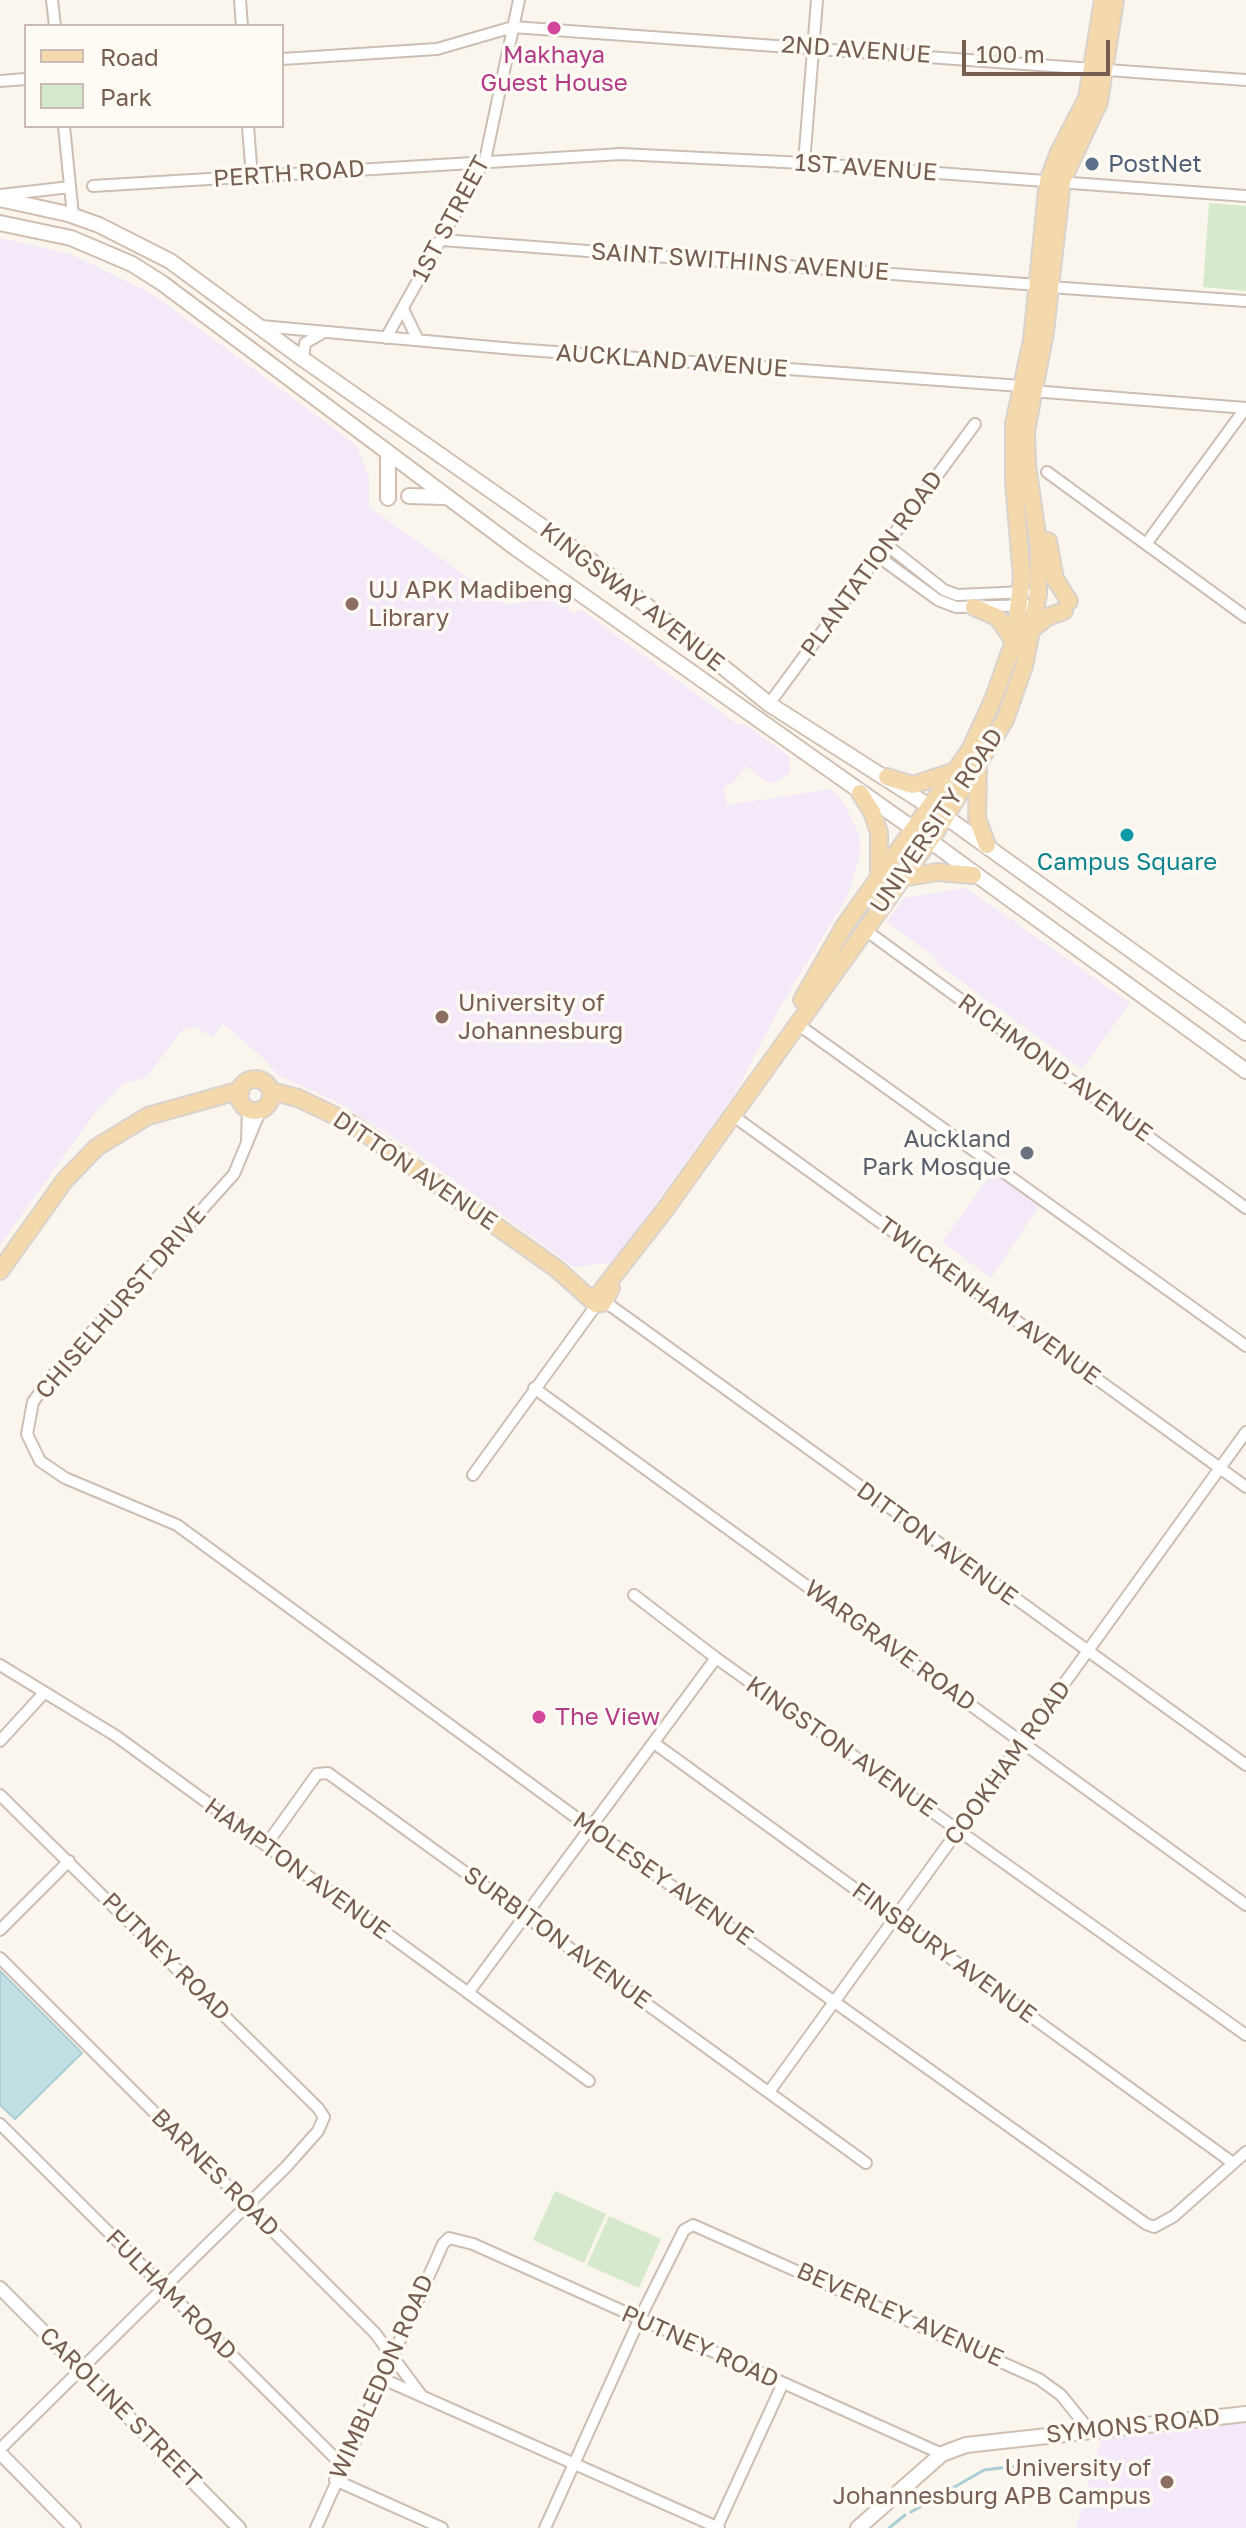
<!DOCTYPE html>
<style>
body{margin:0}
#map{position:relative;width:1246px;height:2528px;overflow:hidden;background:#fbf6ed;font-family:"Golos Text",sans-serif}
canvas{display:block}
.legend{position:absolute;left:24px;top:24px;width:260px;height:104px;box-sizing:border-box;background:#fefaf4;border:2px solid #c8bcb3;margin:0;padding:10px 14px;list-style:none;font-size:24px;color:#765e51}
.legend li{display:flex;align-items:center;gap:16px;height:40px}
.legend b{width:40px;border:2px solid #c8bcb3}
.scale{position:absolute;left:962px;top:40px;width:148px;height:36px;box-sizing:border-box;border:4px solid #765e51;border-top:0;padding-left:10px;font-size:24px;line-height:28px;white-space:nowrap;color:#765e51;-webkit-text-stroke:6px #fefaf4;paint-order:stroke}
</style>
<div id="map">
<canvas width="1246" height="2528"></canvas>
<ul class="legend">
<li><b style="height:10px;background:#f3d9ac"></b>Road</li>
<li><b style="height:22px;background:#d7e9cc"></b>Park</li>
</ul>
<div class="scale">100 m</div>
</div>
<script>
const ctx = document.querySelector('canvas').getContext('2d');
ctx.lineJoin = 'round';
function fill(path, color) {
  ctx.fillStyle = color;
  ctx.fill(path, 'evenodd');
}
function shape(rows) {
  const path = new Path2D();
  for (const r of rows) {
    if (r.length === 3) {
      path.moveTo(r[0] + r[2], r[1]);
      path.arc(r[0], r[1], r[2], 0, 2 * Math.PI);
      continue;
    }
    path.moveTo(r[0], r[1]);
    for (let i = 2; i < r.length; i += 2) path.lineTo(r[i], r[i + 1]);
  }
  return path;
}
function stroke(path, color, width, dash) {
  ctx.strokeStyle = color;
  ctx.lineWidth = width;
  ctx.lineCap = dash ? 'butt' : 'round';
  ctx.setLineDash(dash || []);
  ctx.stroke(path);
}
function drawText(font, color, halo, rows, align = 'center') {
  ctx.font = font + ' "Golos Text",sans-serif';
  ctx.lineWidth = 7;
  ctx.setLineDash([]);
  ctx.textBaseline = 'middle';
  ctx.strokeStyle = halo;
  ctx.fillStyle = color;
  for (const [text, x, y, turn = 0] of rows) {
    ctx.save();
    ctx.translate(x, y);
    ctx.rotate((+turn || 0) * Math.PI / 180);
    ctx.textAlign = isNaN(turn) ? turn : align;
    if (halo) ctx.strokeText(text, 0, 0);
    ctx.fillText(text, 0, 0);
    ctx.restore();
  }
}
const education = shape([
 [0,238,70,254,151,293,356,445,369,477,369,507,507,605,535,600,546,585,574,614,580,609,737,724,744,724,790,757,790,773,775,782,768,783,746,766,735,781,723,788,727,805,831,789,845,804,859,835,861,851,848,895,779,1009,736,1092,614,1262,574,1267,404,1144,341,1104,278,1075,261,1056,223,1024,212,1037,196,1027,182,1030,147,1077,124,1084,97,1110,0,1245],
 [966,888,1130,1003,1082,1069,936,963,938,959,887,922,904,898],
 [997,1166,1043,1200,991,1278,942,1242],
 [1246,2418,1246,2528,1076,2528,1102,2436]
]);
const green = shape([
 [1209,203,1246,206,1246,291,1203,287],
 [555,2191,606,2214,584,2263,533,2240],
 [609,2216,661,2239,639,2288,587,2265]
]);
const water = shape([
 [0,1971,82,2053,15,2119,0,2105,0,1971]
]);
const stream = shape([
 [911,2512,984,2470,1024,2465],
 [889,2528,905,2515]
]);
const minor = shape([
 [52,0,55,26],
 [240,0,242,26],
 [282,59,437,49,513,27,1246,80],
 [0,81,26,79],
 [64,126,73,216],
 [248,126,252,178],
 [804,163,817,0],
 [93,186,621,154,804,163,1246,196],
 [0,195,70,187],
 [442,240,1038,285],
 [1050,287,1246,301],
 [403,309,418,340],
 [261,326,514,349,1021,386],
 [386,338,485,160,519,0],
 [303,359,305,343,321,334],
 [1032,391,1246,408],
 [1047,472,1246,617],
 [1146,544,1242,413],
 [888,546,944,590,957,595,1025,592],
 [879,557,938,600,956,607,1037,605],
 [769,704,975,424],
 [864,929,1246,1208],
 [796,1023,1246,1346],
 [261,1109,234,1174,52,1376,33,1402,27,1434,40,1461,65,1478,177,1525,589,1827,1146,2224,1154,2227,1174,2216,1246,2152],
 [732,1115,1246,1487],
 [247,1141,248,1109],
 [604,1301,1246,1765],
 [534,1388,1246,1905],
 [473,1475,597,1304],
 [634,1595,716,1658,1246,2035],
 [0,1665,116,1736,589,2081],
 [0,1741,44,1693],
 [654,1743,1233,2163],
 [0,1795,318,2108,324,2117,318,2131,286,2167,0,2449],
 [266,1845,317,1774,328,1773,866,2163],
 [0,1930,69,1861],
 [0,1958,375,2333,421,2395],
 [468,1993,716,1658],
 [769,2092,1246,1432],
 [0,2124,342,2465],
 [383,2379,719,2528],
 [335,2480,442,2528],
 [717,2527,783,2383],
 [316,2528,443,2244,449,2238,473,2244,942,2454],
 [545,2528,639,2320,684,2230,693,2225,1039,2379,1061,2395,1090,2431]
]);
const tertiary = shape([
 [0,2288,239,2528],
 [0,2453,74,2528]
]);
const secondary = shape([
 [0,199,68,214,99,225,170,261,303,359,590,560,769,704,946,817,1246,1033],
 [0,223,71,238,132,264,162,283,517,549,915,830,1246,1071],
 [409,496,443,497],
 [388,498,388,452],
 [858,2528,942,2454,966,2445,1246,2414]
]);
const primary = shape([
 [1048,541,1055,579,1069,601],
 [974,607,997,617,1014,641],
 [1033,629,1047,617,1064,611],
 [978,771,977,818,987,845],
 [887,777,913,785,958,770],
 [860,793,872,812,879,832,879,878],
 [902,878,937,872,973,875],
 [802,1000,845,925,970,750,993,700,1014,641,1022,577,1014,482,1014,424,1032,340,1048,181,1059,152,1087,98,1103,0],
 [255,1095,16],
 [271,1091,298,1098,352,1124,557,1269,596,1304,603,1303,611,1288],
 [0,1271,65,1180,97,1147,148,1116,241,1090],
 [600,1293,664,1211,937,830,1005,720,1024,666,1038,594,1039,548,1027,465,1026,431,1045,332,1062,181,1099,102,1115,0]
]);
const markers = [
 [554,28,8,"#d1479c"],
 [1092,164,8,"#5c6f8a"],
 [352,604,8,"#8d6e63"],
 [1127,835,8,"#0f9aa8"],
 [442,1017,8,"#8d6e63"],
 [1027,1153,8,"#6b7280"],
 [539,1717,8,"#d1479c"],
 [1167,2482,8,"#8d6e63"]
];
const streetNames = [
 ["2ND AVENUE",856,50,4],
 ["1ST AVENUE",866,168,4],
 ["PERTH ROAD",289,174,-4],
 ["1ST STREET",451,219,-62],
 ["SAINT SWITHINS AVENUE",740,262,4],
 ["AUCKLAND AVENUE",672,361,4],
 ["PLANTATION ROAD",872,564,-54],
 ["KINGSWAY AVENUE",632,597,38],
 ["UNIVERSITY ROAD",937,821,-56],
 ["RICHMOND AVENUE",1055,1068,36],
 ["DITTON AVENUE",415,1171,34],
 ["TWICKENHAM AVENUE",989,1301,36],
 ["CHISELHURST DRIVE",121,1303,-49],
 ["DITTON AVENUE",937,1544,36],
 ["WARGRAVE ROAD",890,1646,36],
 ["KINGSTON AVENUE",841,1747,35],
 ["COOKHAM ROAD",1008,1763,-54],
 ["HAMPTON AVENUE",297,1869,36],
 ["MOLESEY AVENUE",663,1879,35],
 ["SURBITON AVENUE",557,1938,36],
 ["FINSBURY AVENUE",944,1953,36],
 ["PUTNEY ROAD",166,1957,45],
 ["BARNES ROAD",215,2173,45],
 ["FULHAM ROAD",171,2295,45],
 ["BEVERLEY AVENUE",900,2315,24],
 ["PUTNEY ROAD",700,2347,24],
 ["WIMBLEDON ROAD",382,2377,-66],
 ["CAROLINE STREET",120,2408,45],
 ["SYMONS ROAD",1133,2426,-6]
];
const hotelNames = [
 ["Makhaya",554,55],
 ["Guest House",554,83],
 ["The View",555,1717,"left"]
];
const serviceNames = [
 ["PostNet",1108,164]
];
const educationNames = [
 ["UJ APK Madibeng",368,590],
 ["Library",368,618],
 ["University of",458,1003],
 ["Johannesburg",458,1031],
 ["University of",1151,2468,"right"],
 ["Johannesburg APB Campus",1151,2496,"right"]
];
const cultureNames = [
 ["Campus Square",1127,862]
];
const worshipNames = [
 ["Auckland",1011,1139],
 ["Park Mosque",1011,1167]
];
fill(education, '#f3e9f8');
fill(green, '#d7e9cc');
fill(water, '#c2dfe4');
stroke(water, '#a9ced5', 2);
stroke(stream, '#a9ced5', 3);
stroke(minor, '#cdbeb3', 14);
stroke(tertiary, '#cdbeb3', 16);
stroke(secondary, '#d0bfb1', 18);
stroke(primary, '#d9d2ce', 20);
stroke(minor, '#fff', 10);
stroke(tertiary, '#fff', 12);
stroke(secondary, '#fff', 14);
stroke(primary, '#f3d9ac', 16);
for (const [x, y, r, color] of markers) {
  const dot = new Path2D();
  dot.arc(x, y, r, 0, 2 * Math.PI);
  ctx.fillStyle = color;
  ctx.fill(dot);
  stroke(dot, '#fefaf4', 3);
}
drawText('24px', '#765e51', '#fefaf4', streetNames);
drawText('24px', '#b23c85', '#fefaf4', hotelNames);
drawText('24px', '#4e5e75', '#fefaf4', serviceNames, 'left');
drawText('24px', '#785e54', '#fefaf4', educationNames, 'left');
drawText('24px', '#0d838f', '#fefaf4', cultureNames);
drawText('24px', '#5b616d', '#fefaf4', worshipNames, 'right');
</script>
